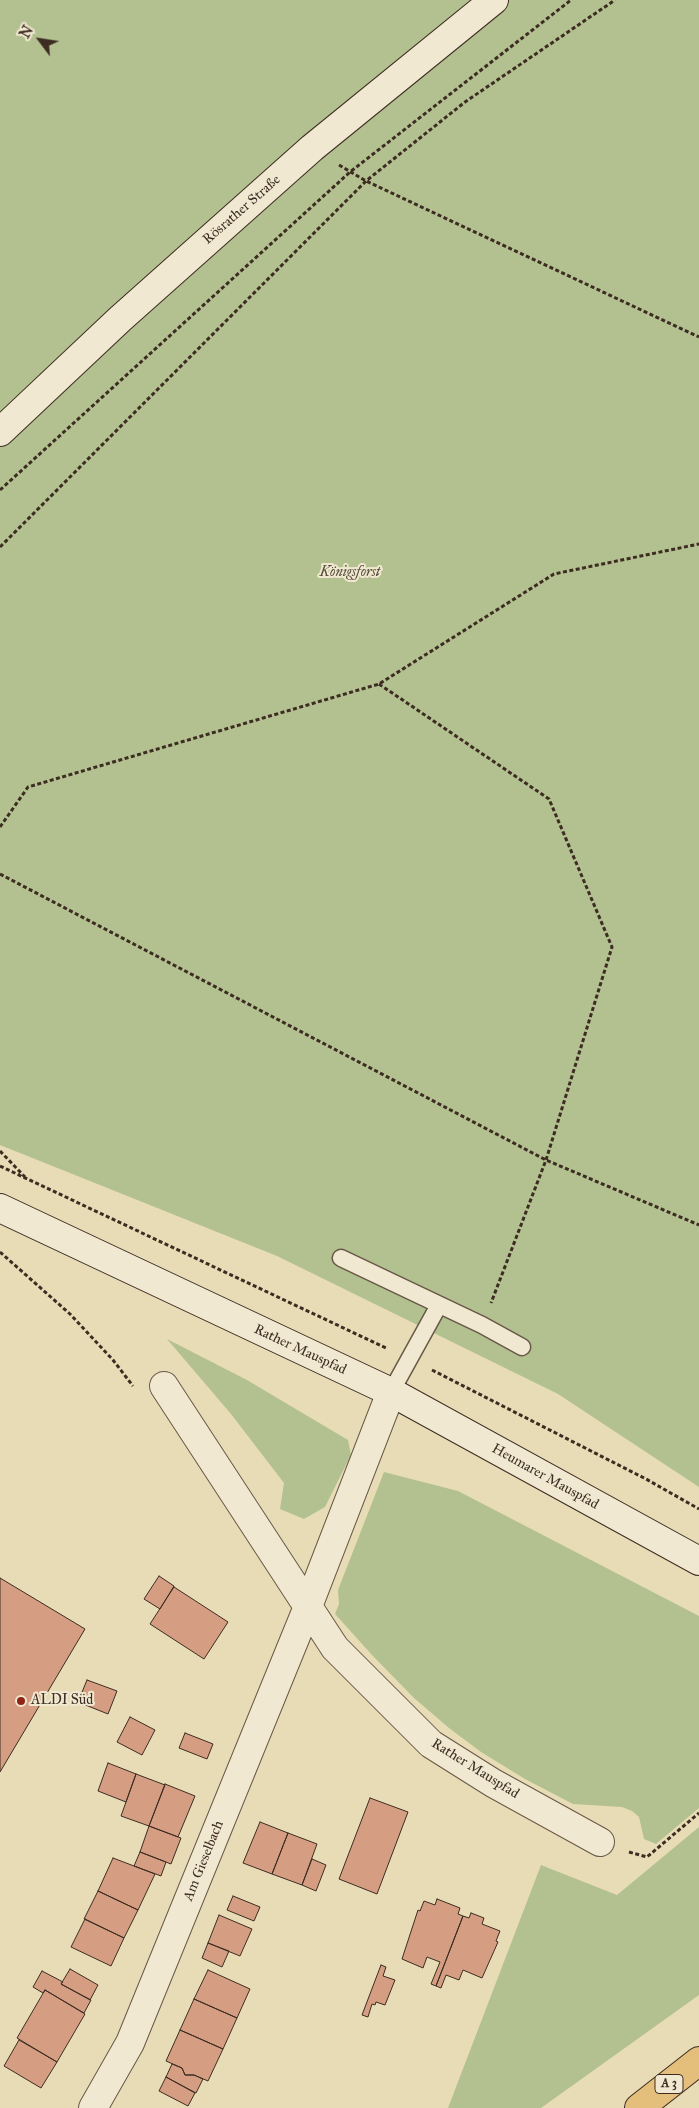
<!DOCTYPE html>
<meta charset="utf-8">
<style>
body{margin:0}
#map{position:relative;width:699px;height:2108px;overflow:hidden;background:#e8dcb6;font-family:"IM FELL Great Primer",serif}
canvas{display:block}
.north{position:absolute;left:15px;top:15px;width:50px;height:50px;-webkit-text-stroke:4px #f0e8d0;paint-order:stroke;rotate:301deg;font-size:14px;font-weight:700;line-height:20px;text-align:center;color:#3d2c22}
.north::after{content:'';display:block;margin:auto;width:18px;height:22px;background:#3d2c22;clip-path:polygon(50% 0,100% 100%,50% 72%,0 100%)}
</style>
<div id="map">
<canvas width="699" height="2108"></canvas>
<div class="north">N</div>
</div>
<script>
const ctx = document.querySelector('canvas').getContext('2d');
ctx.lineJoin = 'round';
function fill(path, color) {
  ctx.fillStyle = color;
  ctx.fill(path, 'evenodd');
}
function shape(rows) {
  const path = new Path2D();
  for (const r of rows) {
    path.moveTo(r[0], r[1]);
    for (let i = 2; i < r.length; i += 2) path.lineTo(r[i], r[i + 1]);
  }
  return path;
}
function stroke(path, color, width, dash) {
  ctx.strokeStyle = color;
  ctx.lineWidth = width;
  ctx.lineCap = dash ? 'butt' : 'round';
  ctx.setLineDash(dash || []);
  ctx.stroke(path);
}
function drawText(font, color, halo, rows, align = 'center') {
  ctx.font = font + ' "IM FELL Great Primer",serif';
  ctx.lineWidth = 4;
  ctx.setLineDash([]);
  ctx.textBaseline = 'middle';
  ctx.strokeStyle = halo;
  ctx.fillStyle = color;
  for (const [text, x, y, turn = 0] of rows) {
    ctx.save();
    ctx.translate(x, y);
    ctx.rotate((+turn || 0) * Math.PI / 180);
    ctx.textAlign = isNaN(turn) ? turn : align;
    if (halo) ctx.strokeText(text, 0, 0);
    ctx.fillText(text, 0, 0);
    ctx.restore();
  }
}
const green = shape([
 [0,0,699,0,699,1487,558,1394,277,1256,0,1145],
 [167,1339,247,1380,348,1440,351,1455,325,1507,304,1519,280,1509,284,1483,231,1414],
 [384,1472,458,1491,699,1616,699,1808,656,1844,644,1839,639,1817,632,1811,622,1807,573,1804,525,1779,481,1752,449,1728,414,1698,372,1655,335,1614,339,1604,338,1590],
 [699,1827,699,1995,541,2108,448,2108,541,1865,617,1895]
]);
const building = shape([
 [159,1576,174,1586,160,1609,144,1599,159,1576],
 [0,1578,85,1629,0,1772,0,1578],
 [174,1587,228,1622,204,1659,150,1624,174,1587],
 [87,1680,117,1691,108,1714,78,1702,87,1680],
 [130,1717,155,1730,142,1755,117,1742,130,1717],
 [185,1733,213,1744,207,1759,179,1748,185,1733],
 [108,1763,136,1774,126,1802,98,1791,108,1763],
 [136,1774,165,1785,149,1826,121,1816,136,1774],
 [165,1784,195,1796,178,1837,149,1826,165,1784],
 [370,1798,408,1812,377,1894,339,1879,370,1798],
 [260,1822,288,1833,272,1874,243,1863,260,1822],
 [149,1826,181,1838,171,1864,140,1852,149,1826],
 [288,1833,317,1844,302,1885,272,1874,288,1833],
 [140,1852,166,1862,161,1876,134,1866,140,1852],
 [113,1858,155,1874,138,1910,98,1891,113,1858],
 [312,1859,326,1865,316,1891,302,1885,312,1859],
 [98,1891,138,1910,124,1938,84,1919,98,1891],
 [233,1896,260,1907,254,1921,227,1910,233,1896],
 [437,1899,460,1908,458,1914,463,1916,436,1986,431,1984,440,1962,427,1957,423,1968,402,1959,418,1910,420,1911,424,1901,435,1905,437,1899],
 [471,1913,484,1918,482,1924,500,1931,496,1941,498,1942,482,1978,463,1970,459,1980,446,1975,441,1988,436,1986,463,1916,469,1918,471,1913],
 [219,1915,252,1929,240,1956,208,1943,219,1915],
 [85,1919,124,1938,111,1966,71,1947,85,1919],
 [208,1943,229,1951,222,1967,202,1958,208,1943],
 [381,1965,386,1967,383,1976,395,1980,385,2005,376,2002,375,2005,372,2004,368,2017,362,2015,381,1965],
 [70,1969,98,1985,90,2000,61,1984,70,1969],
 [208,1970,250,1989,237,2018,194,1999,208,1970],
 [42,1971,63,1982,61,1984,91,2000,84,2013,45,1990,43,1993,33,1987,42,1971],
 [45,1990,85,2014,57,2062,17,2038,45,1990],
 [194,1999,237,2018,223,2049,180,2030,194,1999],
 [180,2030,223,2049,208,2081,194,2075,185,2075,182,2068,166,2061,180,2030],
 [19,2040,57,2062,41,2088,4,2066,19,2040],
 [172,2064,182,2068,185,2075,194,2075,203,2079,196,2093,166,2077,172,2064],
 [166,2077,195,2093,188,2106,159,2091,166,2077]
]);
const path = shape([
 [339,165,366,181,699,337],
 [0,490,350,172,571,0],
 [0,547,366,181,465,102,615,0],
 [379,684,549,799,612,947,546,1160,491,1303],
 [0,827,28,787,379,684,554,574,699,544],
 [0,874,546,1160,699,1225],
 [0,1151,25,1177],
 [0,1166,386,1348],
 [0,1252,70,1314,113,1360,133,1386],
 [432,1370,646,1479,699,1509],
 [629,1852,647,1857,699,1813]
]);
const service = shape([
 [341,1258,482,1325,522,1347],
 [391,1392,439,1305]
]);
const minor = shape([
 [164,1386,335,1648,431,1744,493,1783,600,1842],
 [93,2108,130,2043,307,1609,391,1392]
]);
const secondary = shape([
 [0,432,120,319,312,148,494,0],
 [0,1208,391,1392,699,1561]
]);
const motorway = shape([
 [639,2108,699,2061]
]);
const markers = [
 [21,1701,5,"#8f2418"]
];
const shields = [
 [669,2084,28]
];
const shieldNames = [
 ["A 3",669,2084]
];
const streetNames = [
 ["Rösrather Straße",242,210,-41],
 ["Rather Mauspfad",300,1350,25],
 ["Heumarer Mauspfad",545,1477,29],
 ["Rather Mauspfad",475,1769,32],
 ["Am Gieselbach",204,1861,-68]
];
const parkNames = [
 ["Königsforst",350,573]
];
const poiNames = [
 ["ALDI Süd",31,1701]
];
fill(green, '#b3c190');
fill(building, '#d59e82');
stroke(building, '#3d2c22', 1);
stroke(service, '#685847', 19);
stroke(minor, '#685847', 30);
stroke(secondary, '#3d2c22', 30);
stroke(motorway, '#3d2c22', 30);
stroke(path, '#3d2c22', 3, [4, 2.5]);
stroke(service, '#f0e8d0', 16);
stroke(minor, '#f0e8d0', 28);
stroke(secondary, '#f0e8d0', 28);
stroke(motorway, '#e4be7b', 28);
for (const [x, y, r, color] of markers) {
  const dot = new Path2D();
  dot.arc(x, y, r, 0, 2 * Math.PI);
  ctx.fillStyle = color;
  ctx.fill(dot);
  stroke(dot, '#f0e8d0', 2);
}
for (const [x, y, w] of shields) {
  const box = new Path2D();
  box.roundRect(x - w / 2, y - 9.5, w, 19, 4);
  ctx.fillStyle = '#f0e8d0';
  ctx.fill(box);
  stroke(box, '#3d2c22', 1);
}
drawText('bold 12px', '#3d2c22', null, shieldNames);
drawText('14px', '#3d2c22', '#f0e8d0', streetNames);
drawText('italic 14px', '#554a38', '#f0e8d0', parkNames);
drawText('14px', '#3d2c22', '#f0e8d0', poiNames, 'left');
</script>
